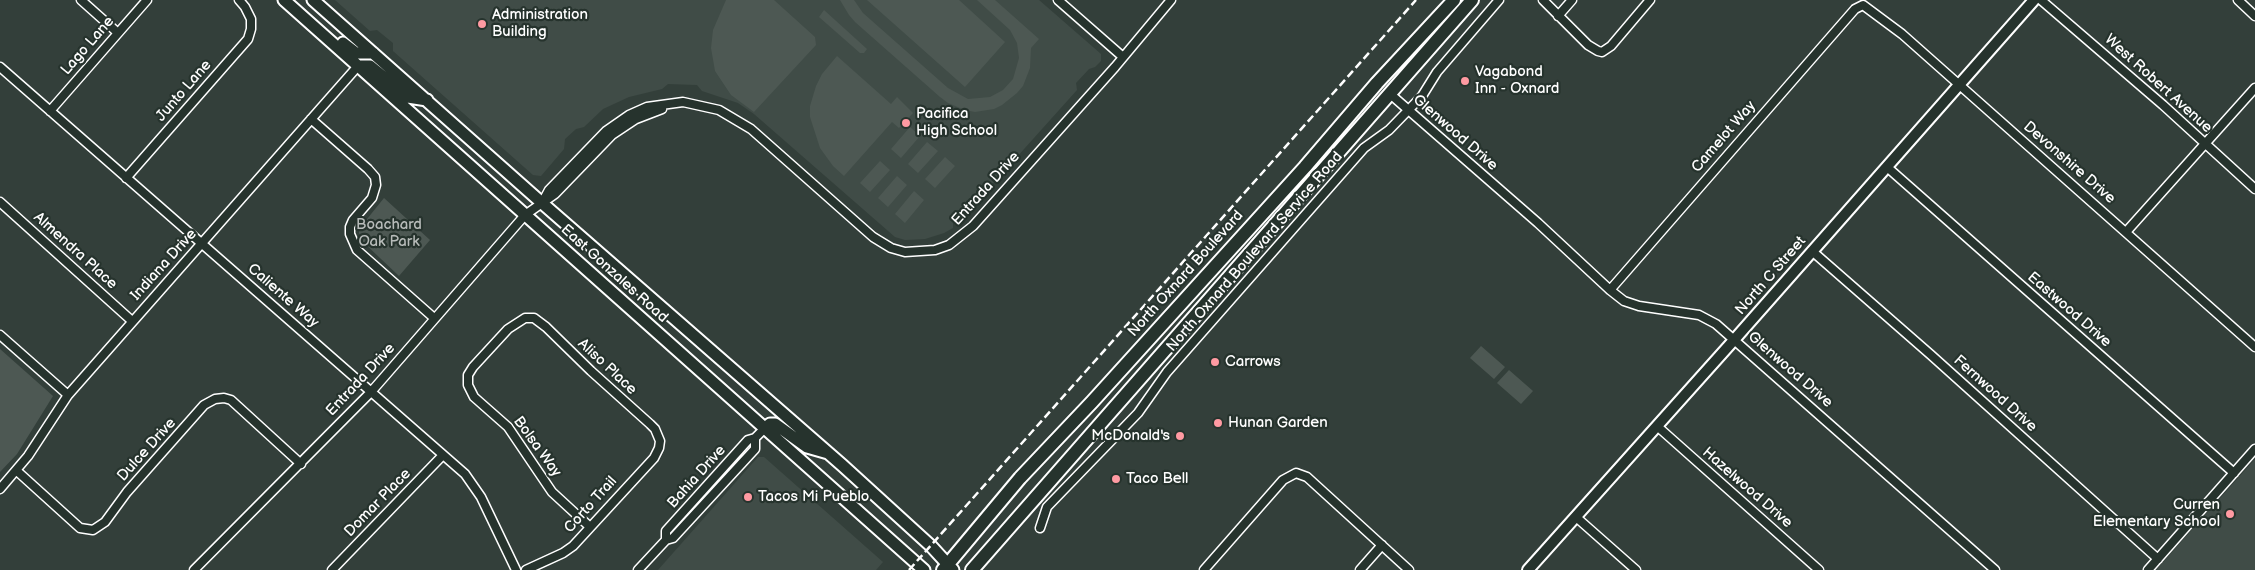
<!DOCTYPE html>
<style>
body{margin:0}
canvas{display:block;background:#333f3a}
</style>
<canvas width="2255" height="570"></canvas>
<script>
const ctx = document.querySelector('canvas').getContext('2d');
ctx.lineJoin = 'round';
function fill(path, color) {
  ctx.fillStyle = color;
  ctx.fill(path, 'evenodd');
}
function shape(rows) {
  const path = new Path2D();
  for (const r of rows) {
    path.moveTo(r[0], r[1]);
    for (let i = 2; i < r.length; i += 2) path.lineTo(r[i], r[i + 1]);
  }
  return path;
}
function stroke(path, color, width, dash) {
  ctx.strokeStyle = color;
  ctx.lineWidth = width;
  ctx.lineCap = dash ? 'butt' : 'round';
  ctx.setLineDash(dash || []);
  ctx.stroke(path);
}
function drawText(font, color, halo, rows, align = 'center') {
  ctx.font = font + ' "Balsamiq Sans",sans-serif';
  ctx.lineWidth = 4.5;
  ctx.setLineDash([]);
  ctx.textBaseline = 'middle';
  ctx.strokeStyle = halo;
  ctx.fillStyle = color;
  for (const [text, x, y, turn = 0] of rows) {
    ctx.save();
    ctx.translate(x, y);
    ctx.rotate((+turn || 0) * Math.PI / 180);
    ctx.textAlign = isNaN(turn) ? turn : align;
    if (halo) ctx.strokeText(text, 0, 0);
    ctx.fillText(text, 0, 0);
    ctx.restore();
  }
}
const built = shape([
 [335,0,1039,0,1101,54,1101,61,1095,67,1089,69,1076,83,1077,90,972,207,964,207,953,219,953,228,944,233,925,239,905,240,895,237,754,114,738,103,702,91,697,85,668,84,662,89,629,97,603,109,584,127,576,129,565,139,564,149,541,176,533,175,393,51,393,43,377,30,370,31],
 [758,457,764,457,883,562,876,570,658,570],
 [2255,459,2255,570,2156,570]
]);
const green = shape([
 [726,0,774,0,815,37,816,45,754,112,731,95,715,71,711,48,713,30],
 [840,0,854,0,863,13,948,88,968,99,990,97,1003,90,1013,79,1019,58,1017,43,1010,30,977,0,995,0,1039,39,1031,48,1030,68,1023,86,1017,93,1002,105,994,109,975,112,965,110,948,103,940,97,855,22,849,15],
 [867,0,959,0,1005,42,965,87],
 [824,10,867,49,864,53,860,53,819,17],
 [837,56,891,104,897,97,913,113,899,128,892,122,844,176,833,166,820,148,810,117,810,106,816,86,822,74],
 [910,127,920,136,901,158,891,149],
 [927,142,938,151,918,173,908,164],
 [945,157,955,166,935,188,925,179],
 [880,161,890,170,870,192,860,183],
 [897,176,907,185,888,207,878,198],
 [914,191,924,200,905,223,895,214],
 [384,198,430,240,399,276,362,241,359,233,359,229],
 [1481,346,1505,367,1494,379,1470,358],
 [0,349,53,396,17,454,0,472],
 [1509,370,1533,391,1521,404,1497,383]
]);
const minor = shape([
 [81,0,118,33],
 [1058,0,1123,57],
 [1543,0,1588,45,1598,51,1602,52,1611,46,1650,0],
 [2041,0,2163,105,2255,189],
 [2238,0,2255,16],
 [1558,16,1572,0],
 [0,67,465,474,481,497,516,570],
 [1389,93,1538,223,1610,290,1624,301,1639,306,1699,315,1716,324,1995,570],
 [50,111,147,0],
 [311,119,368,169,375,177,376,185,372,198,353,220,350,227,350,234,357,250,434,318],
 [1887,167,2234,473],
 [126,178,248,39,251,29,251,19,245,7,239,0],
 [0,202,132,321],
 [542,203,549,190,606,131,629,115,647,107,683,102,719,110,751,129,873,237,891,248,905,252,935,250,949,245,973,226,1115,67,1171,0],
 [2126,232,2255,88],
 [1812,251,1931,355,2158,559],
 [1610,290,1855,9,1863,5,1902,34,2255,347],
 [0,335,68,395],
 [1657,426,1819,570],
 [17,471,80,528,93,530,105,522,127,492,204,405,215,399,224,398,231,400,301,464],
 [0,489,28,456,68,395,358,66],
 [1576,517,1636,570],
 [1040,528,1047,507,1138,413,1167,372,1364,148,1389,130,1422,96,1437,72,1499,0],
 [666,540,666,531,748,440,755,438,764,429],
 [194,570,371,392,525,215,555,194,612,135,636,119,662,109],
 [332,570,443,455],
 [526,570,563,553,573,546,654,458,659,448,660,441,655,429,650,424,591,371,546,327,534,318,525,318,508,329,473,367,468,375,468,385,474,397,508,427,552,492,590,527],
 [638,570,666,540,673,538,755,449,755,438],
 [1204,570,1283,480,1296,473,1307,477,1409,570],
 [1360,570,1382,545],
 [2148,570,2255,449]
]);
const tertiary = shape([
 [1528,570,1734,340,2034,0]
]);
const secondary = shape([
 [284,0,924,570],
 [313,0,542,203,842,465,931,546,953,570],
 [343,43,356,53,373,53],
 [358,66,370,66,408,97,427,100],
 [764,429,770,424,775,424,807,447,828,453]
]);
const primary = shape([
 [943,570,1020,478,1092,402,1305,167,1377,83,1454,0],
 [972,570,1472,0]
]);
const rail = shape([
 [909,570,1416,0]
]);
const markers = [
 [482,24,5,"#ff9aa2"],
 [1465,81,5,"#ff9aa2"],
 [906,123,5,"#ff9aa2"],
 [1215,362,5,"#ff9aa2"],
 [1218,423,5,"#ff9aa2"],
 [1180,436,5,"#ff9aa2"],
 [1116,479,5,"#ff9aa2"],
 [748,497,5,"#ff9aa2"],
 [2230,514,5,"#ff9aa2"]
];
const poiNames = [
 ["Administration",492,15],
 ["Building",492,32],
 ["Vagabond",1475,72],
 ["Inn - Oxnard",1475,89],
 ["Pacifica",916,114],
 ["High School",916,131],
 ["Carrows",1225,362],
 ["Hunan Garden",1228,423],
 ["McDonald's",1170,436,"right"],
 ["Taco Bell",1126,479],
 ["Tacos Mi Pueblo",758,497],
 ["Curren",2220,505,"right"],
 ["Elementary School",2220,522,"right"]
];
const streetNames = [
 ["Lago Lane",88,46,-49],
 ["West Robert Avenue",2158,84,42],
 ["Junto Lane",184,91,-49],
 ["Glenwood Drive",1455,133,41],
 ["Camelot Way",1724,137,-49],
 ["Devonshire Drive",2069,163,41],
 ["Entrada Drive",986,189,-48],
 ["Almendra Place",75,251,42],
 ["North Oxnard Boulevard Service Road",1255,252,-49],
 ["Indiana Drive",164,265,-48],
 ["East Gonzales Road",614,274,42],
 ["North Oxnard Boulevard",1186,274,-48],
 ["North C Street",1771,276,-49],
 ["Caliente Way",283,296,41],
 ["Eastwood Drive",2069,310,41],
 ["Aliso Place",607,367,43],
 ["Glenwood Drive",1790,370,41],
 ["Entrada Drive",361,380,-47],
 ["Fernwood Drive",1995,394,42],
 ["Bolsa Way",537,447,54],
 ["Dulce Drive",147,450,-48],
 ["Bahia Drive",697,477,-48],
 ["Hazelwood Drive",1747,488,41],
 ["Domar Place",378,503,-46],
 ["Corto Trail",591,505,-48]
];
const parkNames = [
 ["Boachard",389,225],
 ["Oak Park",389,242]
];
fill(built, '#404c47');
fill(green, '#4d5853');
stroke(minor, '#fff', 11);
stroke(tertiary, '#fff', 14);
stroke(secondary, '#fff', 15);
stroke(primary, '#fff', 16);
stroke(minor, '#26332d', 8);
stroke(tertiary, '#26332d', 10);
stroke(secondary, '#26332d', 11);
stroke(primary, '#26332d', 12);
stroke(rail, '#fff', 2.5, [8, 4]);
for (const [x, y, r, color] of markers) {
  const dot = new Path2D();
  dot.arc(x, y, r, 0, 2 * Math.PI);
  ctx.fillStyle = color;
  ctx.fill(dot);
  stroke(dot, '#26332d', 2);
}
drawText('15px', '#fff', '#26332d', poiNames, 'left');
drawText('15px', '#fff', '#26332d', streetNames);
drawText('15px', '#b8bcba', '#26332d', parkNames);
</script>
